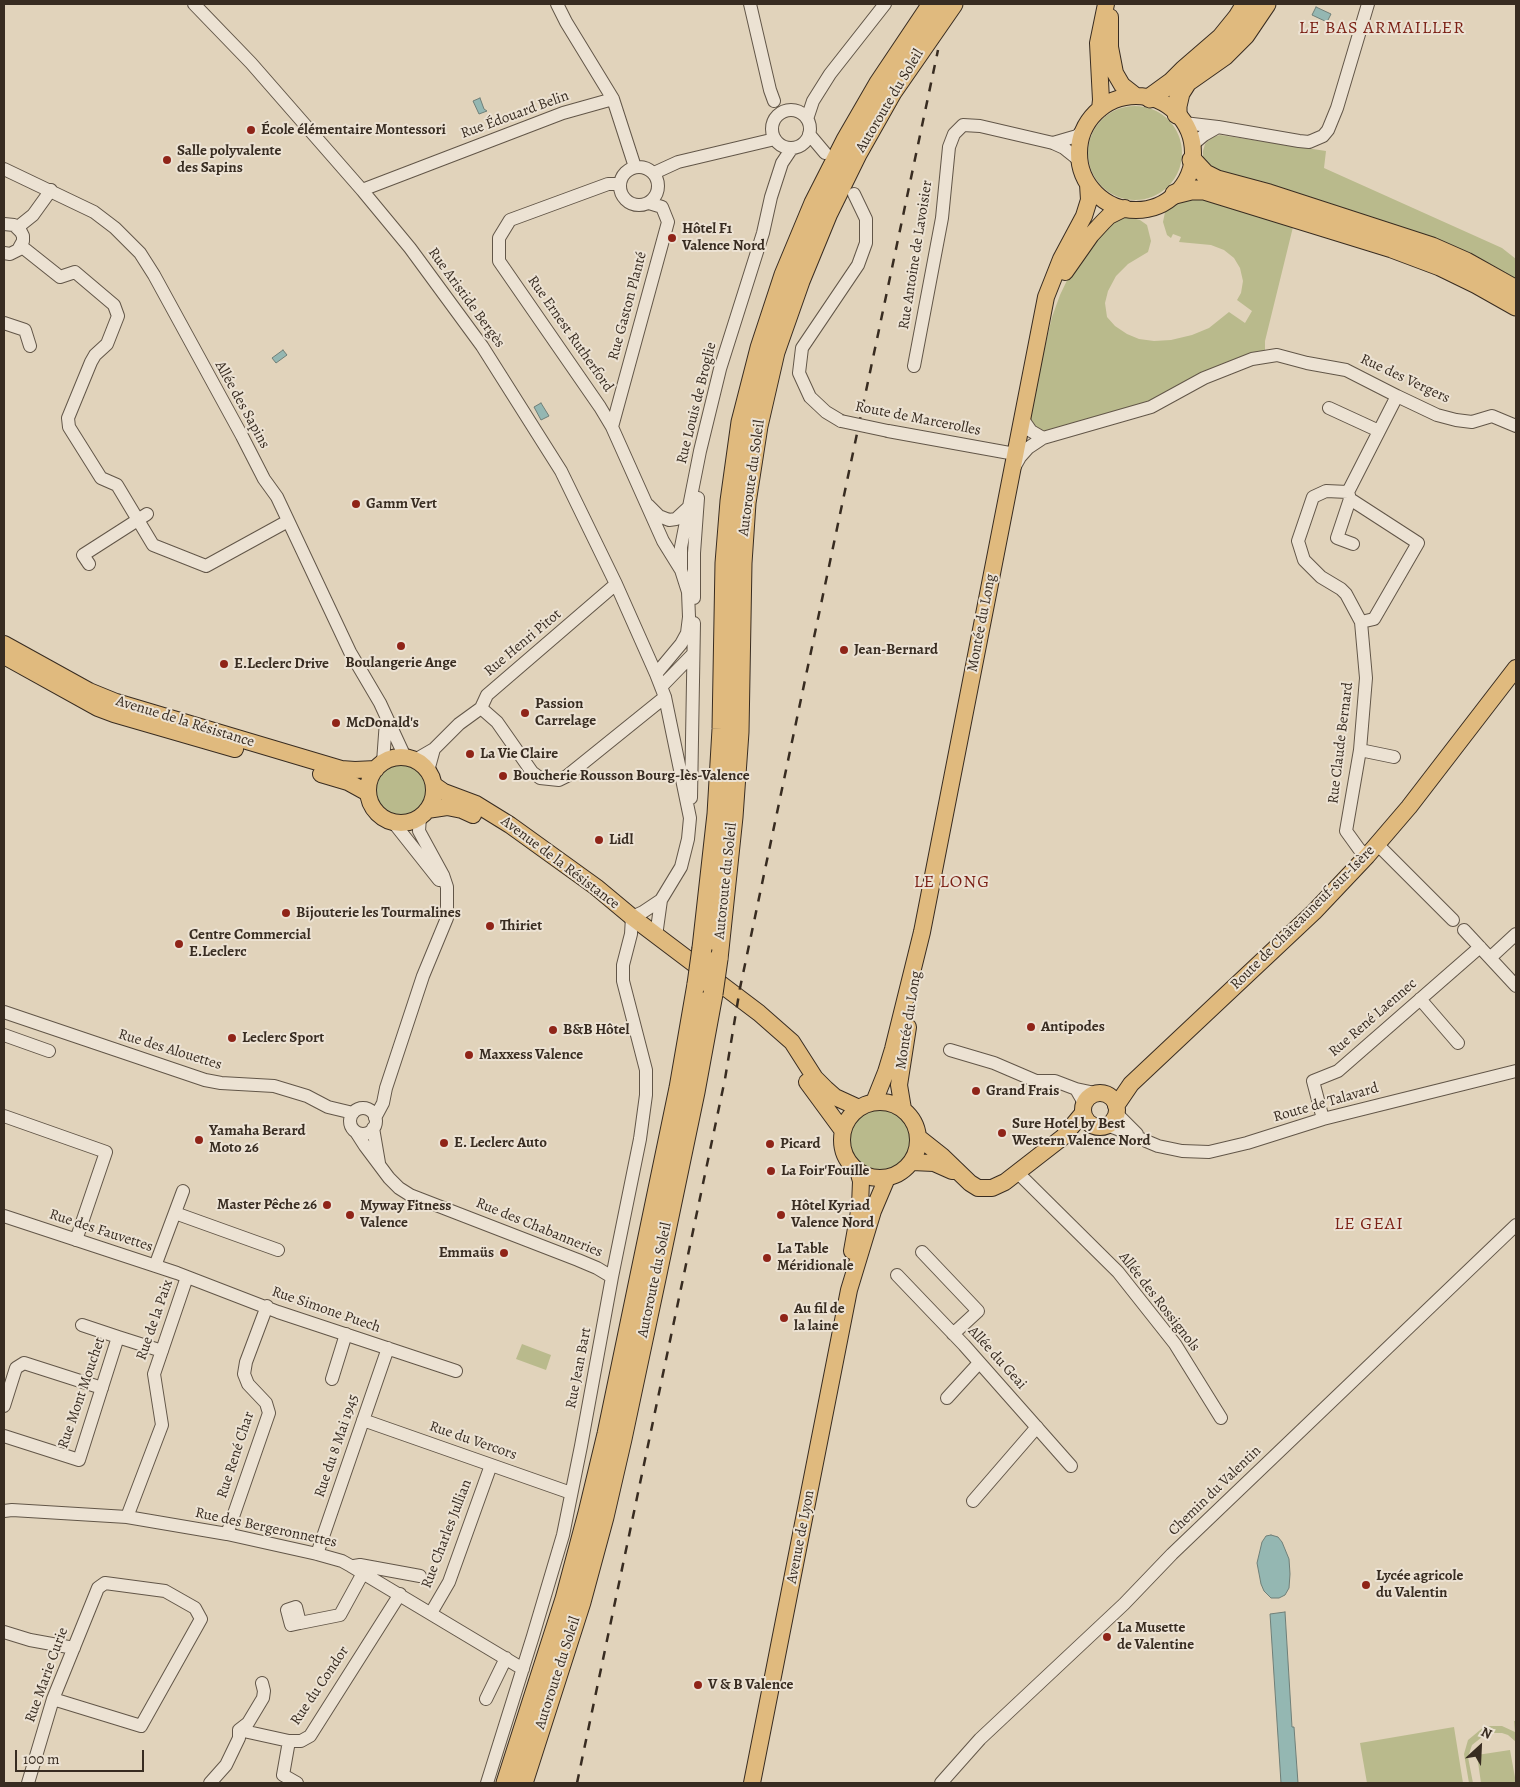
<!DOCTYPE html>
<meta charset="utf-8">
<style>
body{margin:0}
#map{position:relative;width:1520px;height:1787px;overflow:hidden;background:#e1d3bb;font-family:Alegreya,serif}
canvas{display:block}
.frame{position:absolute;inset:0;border:5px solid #382c21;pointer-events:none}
.north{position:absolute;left:1455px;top:1722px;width:50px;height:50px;-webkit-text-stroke:4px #ece2d3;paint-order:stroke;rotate:25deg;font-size:14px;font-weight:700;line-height:20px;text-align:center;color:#382c21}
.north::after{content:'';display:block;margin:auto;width:18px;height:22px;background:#382c21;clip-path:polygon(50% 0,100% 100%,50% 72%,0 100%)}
.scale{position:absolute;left:15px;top:1750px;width:129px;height:22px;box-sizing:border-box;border:2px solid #382c21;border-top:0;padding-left:6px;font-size:15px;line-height:18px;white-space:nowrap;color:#382c21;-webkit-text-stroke:4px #ece2d3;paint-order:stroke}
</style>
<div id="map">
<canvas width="1520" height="1787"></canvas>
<div class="frame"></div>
<div class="north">N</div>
<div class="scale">100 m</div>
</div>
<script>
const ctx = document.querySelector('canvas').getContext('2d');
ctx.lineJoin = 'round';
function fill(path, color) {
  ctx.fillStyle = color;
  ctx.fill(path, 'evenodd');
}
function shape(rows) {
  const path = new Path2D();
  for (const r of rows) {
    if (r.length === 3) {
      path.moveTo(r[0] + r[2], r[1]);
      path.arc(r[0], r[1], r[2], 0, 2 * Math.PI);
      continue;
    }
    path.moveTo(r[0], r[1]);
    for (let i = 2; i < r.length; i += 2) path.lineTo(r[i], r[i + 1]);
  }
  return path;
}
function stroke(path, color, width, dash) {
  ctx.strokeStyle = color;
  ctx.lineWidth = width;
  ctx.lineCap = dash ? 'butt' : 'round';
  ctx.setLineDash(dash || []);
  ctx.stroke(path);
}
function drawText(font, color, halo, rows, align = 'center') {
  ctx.font = font + ' Alegreya,serif';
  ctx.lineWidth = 4;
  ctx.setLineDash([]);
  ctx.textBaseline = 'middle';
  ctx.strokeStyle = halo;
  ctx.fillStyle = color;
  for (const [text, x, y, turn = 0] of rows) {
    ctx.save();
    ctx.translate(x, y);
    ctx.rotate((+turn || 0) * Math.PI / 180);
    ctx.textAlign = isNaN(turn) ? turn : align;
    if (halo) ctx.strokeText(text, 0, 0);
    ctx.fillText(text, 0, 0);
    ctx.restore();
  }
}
const green = shape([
 [1135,153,47],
 [1220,135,1326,151,1324,168,1502,248,1516,259,1516,279,1492,265,1452,245,1413,231,1211,169,1203,159,1203,151,1205,144,1212,137],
 [1199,196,1293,227,1265,341,1265,352,1152,402,1043,433,1039,432,1028,419,1052,317,1060,295,1071,272,1103,227,1124,216,1140,220,1147,225,1151,241,1148,252,1128,264,1116,276,1108,291,1105,303,1107,317,1115,326,1127,334,1139,339,1154,341,1171,340,1192,335,1209,328,1229,312,1245,323,1252,311,1237,300,1241,293,1243,281,1240,268,1234,258,1224,250,1211,245,1179,242,1181,237,1173,234,1171,238,1167,235,1163,222,1165,212,1178,202],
 [401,790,25],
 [880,1141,31],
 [522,1344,551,1355,546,1370,516,1359],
 [1514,1721,1516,1721,1516,1742,1508,1735,1502,1733,1487,1733,1472,1745,1468,1757,1473,1783,1469,1783,1464,1754,1468,1740,1485,1726,1502,1726,1515,1732],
 [1454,1727,1463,1783,1367,1783,1360,1743],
 [1510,1750,1516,1783,1481,1783,1477,1755]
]);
const water = shape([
 [1316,7,1331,14,1327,22,1312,15,1316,7],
 [480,98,484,109,487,111,479,114,473,101,480,98],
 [283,350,287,355,276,363,272,358,283,350],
 [541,403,549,416,541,420,534,407,541,403],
 [1271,1535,1278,1537,1282,1542,1289,1559,1290,1574,1289,1588,1285,1595,1279,1598,1271,1598,1264,1591,1261,1584,1257,1563,1262,1542,1266,1536,1271,1535],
 [1285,1612,1292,1727,1294,1727,1298,1783,1281,1783,1270,1614,1285,1612]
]);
const minor = shape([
 [194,4,251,63,362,190,410,248,482,346,561,471,616,584,656,674,665,697,690,818,688,839,681,867,661,900,656,936],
 [557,4,566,22,613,99,635,167],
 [750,4,770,90,774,101],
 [791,129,19],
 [807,119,813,101,830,74,885,4],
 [1184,123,1218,127,1299,141,1309,142,1323,136,1328,130,1337,108,1368,4],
 [809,134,825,153],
 [1053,143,1077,136,1083,130],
 [1192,145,1204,135,1218,127],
 [639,186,19],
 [4,169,94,212,115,228,140,253,154,275,242,436,264,479,277,497,350,652,380,703,405,757],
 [654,173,678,162,775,139],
 [619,184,608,184,510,220,499,238,499,261,600,407,612,427,663,541,681,570],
 [362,190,563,113,613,99],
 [4,224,14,225,21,232,23,236,23,241,18,250,10,254,4,253],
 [18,227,33,215,51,190],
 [21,246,60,277,75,272,114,305,118,316,107,344,95,355,91,362,68,418,69,427,101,478,117,485,153,545,206,566,288,521],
 [4,323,25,330,30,346],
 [914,366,942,218,949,147,954,134,963,125,980,126,1053,143,1064,148,1079,160],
 [1329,408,1379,431],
 [1022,418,1031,431,1043,438],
 [841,421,826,412,810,397,799,373,802,348,858,265,866,243,866,219,854,194],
 [612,427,668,222,662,207,649,203],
 [888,431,1015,454],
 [1015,466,1020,457,1028,448,1043,438,1151,407,1204,378,1252,359,1277,355,1307,363,1346,370,1397,396,1437,415,1456,420,1472,422,1492,416,1516,426],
 [1348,492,1350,499,1418,543,1374,619,1361,622],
 [1350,499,1337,538,1353,544],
 [648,505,659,516,669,520,676,519,690,506],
 [89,564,83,555,147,514],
 [694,598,694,553,698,498],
 [656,674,681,644,687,633,689,617,688,592,681,570,681,547,700,451,720,369,763,233,771,197,782,163,792,148],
 [661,687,693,654],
 [481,708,497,722,532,772,540,778,559,780,567,776,665,697],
 [1360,750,1394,757],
 [415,760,434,749,459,724,481,708,487,695,616,584],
 [383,762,386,721],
 [428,771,434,749],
 [691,798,694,623],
 [393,822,439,880],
 [1377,844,1453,920],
 [1367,856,1359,849,1346,831,1360,750,1366,678,1361,622,1346,594,1341,589,1321,577,1304,560,1298,541,1313,497,1326,491,1348,492,1397,396],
 [1464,930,1516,986],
 [1490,958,1516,934],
 [1420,999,1458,1043],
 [4,1012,205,1080,221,1083,274,1086,307,1096,328,1107,353,1113],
 [4,1035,49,1051],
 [950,1050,994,1063,1036,1081,1055,1081,1076,1089,1095,1093],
 [1076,1089,1084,1103],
 [363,1121,13],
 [1116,1113,1137,1134],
 [4,1116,106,1152,76,1240],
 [375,1118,383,1103,386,1088,423,976,447,918,447,887,443,875,419,831,420,817],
 [1323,1119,1313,1081,1338,1071,1480,947],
 [1106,1125,1115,1128,1158,1146,1182,1151,1209,1152,1247,1143,1323,1119,1516,1071],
 [373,1128,379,1163],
 [356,1132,365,1146,389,1178,399,1188,410,1195,578,1260,597,1268,612,1277],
 [1018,1173,1118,1272,1175,1344,1221,1418],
 [175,1213,278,1250],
 [4,1216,177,1273,278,1312,456,1371],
 [922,1252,978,1311,953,1334],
 [155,1266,183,1191],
 [897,1275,964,1345,1071,1466],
 [82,1325,118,1337],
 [332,1379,346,1334],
 [947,1398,979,1363],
 [4,1406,16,1368,24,1363,102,1388],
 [363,1420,571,1493],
 [4,1436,79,1460,118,1337,162,1351],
 [973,1501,1037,1427],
 [4,1511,12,1510,127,1517,227,1534,317,1554,342,1561,351,1566,523,1669],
 [127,1517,162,1425,154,1374,187,1277],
 [227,1534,269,1413,266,1403,248,1384,244,1374,246,1362,267,1306],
 [317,1554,388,1348],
 [354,1566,360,1565,420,1576],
 [431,1613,449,1582,491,1465],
 [300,1623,291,1625,287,1610,296,1607,300,1623,340,1615,363,1573],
 [4,1632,30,1640,74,1648],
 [486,1699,506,1658],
 [239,1730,248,1723,263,1698,264,1691,262,1683],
 [289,1741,283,1775,297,1783],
 [28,1783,53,1699,98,1588,105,1583,165,1591,195,1608,201,1619,141,1726,53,1699],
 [210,1783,226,1765,239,1738,239,1730,289,1741,301,1741,310,1736,400,1594],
 [487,1783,533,1636,563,1535,581,1446,612,1277,640,1139,646,1095,646,1070,623,981,623,965,631,934,632,917,643,912,661,900],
 [941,1783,980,1739,1124,1604,1172,1554,1516,1225]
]);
const major = shape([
 [1110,17,1110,47,1115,73,1122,85,1136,96],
 [1136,153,57],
 [1100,109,1101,100,1098,43,1106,4],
 [1065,272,1091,235,1103,222,1109,216,1125,208],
 [4,644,89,691,116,702,341,769,355,770,376,769],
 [4,656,98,708,114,714,235,749],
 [401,790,33],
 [321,774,348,782,368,793],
 [434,785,444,792,476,804,510,825,596,887,632,917,759,1013,792,1042,815,1078,826,1089,835,1097,859,1108],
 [427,810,447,807,462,810,473,815],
 [807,1082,843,1131],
 [1100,1110,17],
 [880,1140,38],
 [874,1102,886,1072,893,1049,922,932,1046,297,1061,259,1084,216,1089,200,1088,184],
 [1116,1106,1131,1084,1314,912,1367,856,1409,807,1516,668],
 [903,1109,899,1085,908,1027],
 [918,1137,942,1156,970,1183,978,1188,992,1188,1005,1182,1063,1137,1083,1113],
 [912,1162,934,1163,952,1171],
 [852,1251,860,1206,861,1181,858,1171],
 [752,1783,849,1290,873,1211,887,1178]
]);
const highway = shape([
 [1150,98,1172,82,1184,70,1221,38,1238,17,1246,4],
 [1177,114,1177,106,1180,93,1187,82,1224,56,1245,35,1266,4],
 [1192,160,1205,174,1217,180,1269,194,1432,247,1466,262,1516,290],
 [1175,194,1191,190,1204,190,1392,248,1440,266,1477,284,1516,306],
 [702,948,717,814,722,729,725,563,730,501,741,422,760,348,784,275,814,203,846,140,879,83,932,4],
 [718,959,733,817,739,732,742,563,746,503,758,426,775,352,800,281,828,213,857,154,892,92,953,4],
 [506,1783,565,1599,588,1513,607,1434,679,1088,697,984],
 [523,1783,581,1602,604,1517,622,1439,657,1274,695,1092,713,994]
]);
const rail = shape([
 [577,1783,725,1079,740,988,938,50]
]);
const minorBridge = shape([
 [841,421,888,431]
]);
const highwayBridge = shape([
 [697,984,702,948],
 [713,994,718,959]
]);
const markers = [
 [251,130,5,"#8f2418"],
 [167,160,5,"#8f2418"],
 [672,238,5,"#8f2418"],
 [356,504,5,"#8f2418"],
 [401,646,5,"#8f2418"],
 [844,650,5,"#8f2418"],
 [224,664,5,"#8f2418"],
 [525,713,5,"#8f2418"],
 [336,723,5,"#8f2418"],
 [470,754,5,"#8f2418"],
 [503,776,5,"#8f2418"],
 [599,840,5,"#8f2418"],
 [286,913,5,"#8f2418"],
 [490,926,5,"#8f2418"],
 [179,944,5,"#8f2418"],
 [1031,1027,5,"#8f2418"],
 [553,1030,5,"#8f2418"],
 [232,1038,5,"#8f2418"],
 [469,1055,5,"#8f2418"],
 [976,1091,5,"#8f2418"],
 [1002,1133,5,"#8f2418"],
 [199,1140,5,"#8f2418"],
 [444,1143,5,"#8f2418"],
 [770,1144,5,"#8f2418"],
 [771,1171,5,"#8f2418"],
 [327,1205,5,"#8f2418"],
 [350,1215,5,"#8f2418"],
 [781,1215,5,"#8f2418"],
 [504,1253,5,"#8f2418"],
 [767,1258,5,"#8f2418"],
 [784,1318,5,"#8f2418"],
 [1366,1585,5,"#8f2418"],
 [1107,1637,5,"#8f2418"],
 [698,1685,5,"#8f2418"]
];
const streetNames = [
 ["Autoroute du Soleil",890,101,-59],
 ["Rue Édouard Belin",515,115,-20],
 ["Rue Antoine de Lavoisier",916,255,-81],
 ["Rue Aristide Bergès",466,298,54],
 ["Rue Gaston Planté",628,306,-75],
 ["Rue Ernest Rutherford",570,334,55],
 ["Rue des Vergers",1405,379,25],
 ["Rue Louis de Broglie",697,403,-76],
 ["Allée des Sapins",242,405,61],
 ["Route de Marcerolles",918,419,11],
 ["Autoroute du Soleil",752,478,-82],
 ["Montée du Long",982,623,-79],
 ["Rue Henri Pitot",523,643,-40],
 ["Avenue de la Résistance",185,722,17],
 ["Rue Claude Bernard",1341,743,-83],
 ["Avenue de la Résistance",560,863,37],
 ["Autoroute du Soleil",726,881,-84],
 ["Route de Châteauneuf-sur-Isère",1303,918,-45],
 ["Rue René Laennec",1373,1018,-41],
 ["Montée du Long",909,1020,-81],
 ["Rue des Alouettes",170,1050,17],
 ["Route de Talavard",1326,1103,-16],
 ["Rue des Chabanneries",539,1228,22],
 ["Rue des Fauvettes",101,1231,18],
 ["Autoroute du Soleil",655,1280,-78],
 ["Allée des Rossignols",1159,1302,52],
 ["Rue Simone Puech",326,1310,19],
 ["Rue de la Paix",155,1320,-71],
 ["Allée du Geai",997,1358,48],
 ["Rue Jean Bart",579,1368,-79],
 ["Rue Mont Mouchet",82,1393,-71],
 ["Rue du Vercors",473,1441,19],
 ["Rue du 8 Mai 1945",337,1446,-71],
 ["Rue René Char",236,1455,-72],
 ["Chemin du Valentin",1215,1491,-44],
 ["Rue des Bergeronnettes",266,1528,12],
 ["Rue Charles Jullian",447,1534,-69],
 ["Avenue de Lyon",801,1537,-79],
 ["Autoroute du Soleil",558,1673,-72],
 ["Rue Marie Curie",47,1675,-70],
 ["Rue du Condor",320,1686,-56]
];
const poiNames = [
 ["École élémentaire Montessori",261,130],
 ["Salle polyvalente",177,151],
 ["des Sapins",177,168],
 ["Hôtel F1",682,229],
 ["Valence Nord",682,246],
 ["Gamm Vert",366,504],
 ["Jean-Bernard",854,650],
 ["Boulangerie Ange",401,663,"center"],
 ["E.Leclerc Drive",234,664],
 ["Passion",535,704],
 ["Carrelage",535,721],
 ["McDonald's",346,723],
 ["La Vie Claire",480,754],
 ["Boucherie Rousson Bourg-lès-Valence",513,776],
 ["Lidl",609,840],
 ["Bijouterie les Tourmalines",296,913],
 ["Thiriet",500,926],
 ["Centre Commercial",189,935],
 ["E.Leclerc",189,952],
 ["Antipodes",1041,1027],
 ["B&B Hôtel",563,1030],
 ["Leclerc Sport",242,1038],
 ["Maxxess Valence",479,1055],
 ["Grand Frais",986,1091],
 ["Sure Hotel by Best",1012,1124],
 ["Western Valence Nord",1012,1141],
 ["Yamaha Berard",209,1131],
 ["Moto 26",209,1148],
 ["E. Leclerc Auto",454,1143],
 ["Picard",780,1144],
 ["La Foir'Fouille",781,1171],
 ["Master Pêche 26",317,1205,"right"],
 ["Myway Fitness",360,1206],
 ["Valence",360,1223],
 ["Hôtel Kyriad",791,1206],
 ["Valence Nord",791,1223],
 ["La Table",777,1249],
 ["Méridionale",777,1266],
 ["Emmaüs",494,1253,"right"],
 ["Au fil de",794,1309],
 ["la laine",794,1326],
 ["Lycée agricole",1376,1576],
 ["du Valentin",1376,1593],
 ["La Musette",1117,1628],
 ["de Valentine",1117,1645],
 ["V & B Valence",708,1685]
];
const quarterNames = [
 ["LE BAS ARMAILLER",1382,29],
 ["LE LONG",952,883],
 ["LE GEAI",1369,1225]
];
fill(green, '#b9ba8c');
fill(water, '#94b7b2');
stroke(water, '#6f7f78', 1);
stroke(minor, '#625648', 14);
stroke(major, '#382c21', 18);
stroke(highway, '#382c21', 21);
stroke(minor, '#ece2d3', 12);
stroke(major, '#e0ba7e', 16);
stroke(highway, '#e0ba7e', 19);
stroke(rail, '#382c21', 2.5, [9, 9]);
stroke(minorBridge, '#625648', 14, []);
stroke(highwayBridge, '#382c21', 21, []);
stroke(minorBridge, '#ece2d3', 12);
stroke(highwayBridge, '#e0ba7e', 19);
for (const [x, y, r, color] of markers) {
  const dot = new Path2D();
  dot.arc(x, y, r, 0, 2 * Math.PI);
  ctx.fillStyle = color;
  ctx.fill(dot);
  stroke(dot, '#ece2d3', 2);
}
drawText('15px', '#382c21', '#ece2d3', streetNames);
drawText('bold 15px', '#382c21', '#ece2d3', poiNames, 'left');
ctx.letterSpacing = '1px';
drawText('18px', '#7a1f14', '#ece2d3', quarterNames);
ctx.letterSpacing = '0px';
</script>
